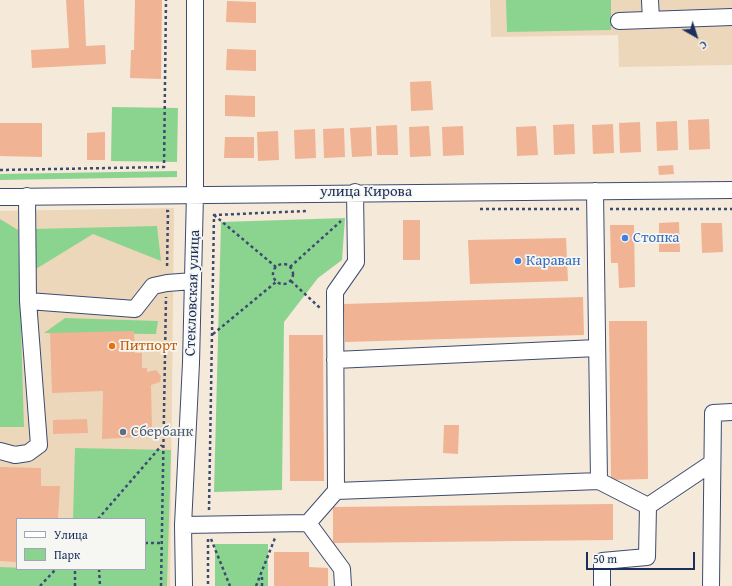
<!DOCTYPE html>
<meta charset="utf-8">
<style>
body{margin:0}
#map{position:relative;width:732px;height:586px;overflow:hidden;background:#f5e9d9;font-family:"Gentium Book Plus",serif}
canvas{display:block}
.legend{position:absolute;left:16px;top:518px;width:130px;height:52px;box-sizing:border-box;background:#f6f6f2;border:1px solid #9ea6b7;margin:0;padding:5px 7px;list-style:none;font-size:12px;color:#1b2f5e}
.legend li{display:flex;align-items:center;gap:8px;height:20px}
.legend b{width:20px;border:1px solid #9ea6b7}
.north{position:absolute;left:676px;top:16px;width:40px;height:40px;-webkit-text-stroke:3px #f6f6f2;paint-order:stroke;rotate:141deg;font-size:11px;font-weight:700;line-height:16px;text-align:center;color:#1b2f5e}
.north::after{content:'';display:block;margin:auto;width:14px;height:18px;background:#1b2f5e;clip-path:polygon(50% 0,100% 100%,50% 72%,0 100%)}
.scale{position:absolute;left:586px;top:552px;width:109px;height:18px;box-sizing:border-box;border:2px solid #1b2f5e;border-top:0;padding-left:5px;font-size:12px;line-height:14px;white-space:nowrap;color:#1b2f5e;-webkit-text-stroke:3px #f6f6f2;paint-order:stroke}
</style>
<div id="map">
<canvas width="732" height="586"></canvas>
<ul class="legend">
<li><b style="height:5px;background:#fff"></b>Улица</li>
<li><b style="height:11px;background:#8bd48f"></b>Парк</li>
</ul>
<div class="north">С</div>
<div class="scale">50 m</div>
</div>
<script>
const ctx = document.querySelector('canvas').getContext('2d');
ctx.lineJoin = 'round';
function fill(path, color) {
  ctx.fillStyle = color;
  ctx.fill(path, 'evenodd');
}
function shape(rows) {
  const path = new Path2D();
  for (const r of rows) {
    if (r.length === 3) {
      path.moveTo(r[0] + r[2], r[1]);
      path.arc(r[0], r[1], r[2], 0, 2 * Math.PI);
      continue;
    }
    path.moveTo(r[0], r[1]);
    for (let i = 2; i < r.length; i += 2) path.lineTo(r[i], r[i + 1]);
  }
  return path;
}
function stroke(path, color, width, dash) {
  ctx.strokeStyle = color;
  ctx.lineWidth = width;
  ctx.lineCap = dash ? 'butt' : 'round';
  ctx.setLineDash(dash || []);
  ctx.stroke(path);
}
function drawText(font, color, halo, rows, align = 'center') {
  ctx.font = font + ' "Gentium Book Plus",serif';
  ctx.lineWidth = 3.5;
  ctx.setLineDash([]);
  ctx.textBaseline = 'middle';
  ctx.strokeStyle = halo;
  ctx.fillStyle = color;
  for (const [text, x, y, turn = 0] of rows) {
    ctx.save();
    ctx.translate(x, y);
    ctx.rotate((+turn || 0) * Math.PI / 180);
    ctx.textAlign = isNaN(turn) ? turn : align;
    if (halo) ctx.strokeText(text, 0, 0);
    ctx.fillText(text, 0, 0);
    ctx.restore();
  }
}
const built = shape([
 [490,0,732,0,732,65,619,67,618,35,491,37],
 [174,208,170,586,0,586,0,211],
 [17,519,145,519,145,569,17,569]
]);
const green = shape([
 [506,0,611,0,611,30,507,32],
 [112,107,178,108,177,162,111,161],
 [177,171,177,177,0,180,0,174],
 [345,218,342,260,318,278,284,322,282,490,214,492,221,222],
 [0,219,18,230,24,427,0,427],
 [157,226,161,261,93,234,31,272,32,229],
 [65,318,158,321,156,334,44,333],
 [75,448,171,450,167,586,0,586,0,567,71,570,145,569,145,519,73,519],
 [215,544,268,544,268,586,215,586]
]);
const building = shape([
 [66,0,84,0,86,46,105,45,106,64,32,68,31,50,69,48],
 [135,0,162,0,161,79,130,78,131,50,134,50],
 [227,1,256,2,256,23,226,22],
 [227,49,256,50,256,71,226,70],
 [431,81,433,110,411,111,410,82],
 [225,95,255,96,255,117,225,116],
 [709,119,710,149,689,150,688,120],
 [677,121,678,150,657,151,656,122],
 [640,122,641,152,620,153,619,123],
 [0,123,42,123,42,157,0,156],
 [574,124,575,154,554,155,553,125],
 [613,124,614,153,593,154,592,125],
 [397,125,398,155,377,155,376,126],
 [429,126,431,156,410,157,409,127],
 [463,126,464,155,443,156,442,127],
 [536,126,538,155,517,156,516,127],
 [371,127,372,156,352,157,350,128],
 [344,128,345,157,324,158,323,129],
 [315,129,316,158,295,159,294,130],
 [278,131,279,160,258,161,257,132],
 [105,132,105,160,87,160,87,133],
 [225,137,254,137,254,158,224,158],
 [673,165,674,174,659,175,658,166],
 [403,220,420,220,420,260,403,260],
 [679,222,680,252,659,252,659,223],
 [701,223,722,223,723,252,702,253],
 [610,225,634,225,635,287,619,288,618,263,611,263],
 [566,238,568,281,470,284,468,240],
 [583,297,584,335,345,342,344,304],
 [609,321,647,321,648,479,611,480],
 [134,331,135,353,142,353,142,368,147,368,147,372,156,370,161,376,160,382,151,385,152,430,142,430,142,437,102,439,103,391,52,393,50,333],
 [289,335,323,335,324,481,290,481],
 [87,419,88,433,53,434,53,420],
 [444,425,459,425,458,454,443,453],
 [0,467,41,468,41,486,60,486,58,519,17,519,17,562,0,561],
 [613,504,613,540,333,543,333,507],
 [274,552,309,552,309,567,328,568,328,586,274,586]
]);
const path = shape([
 [0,170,164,167,166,0],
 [480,209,581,209],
 [610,209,732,209],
 [166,211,168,211,167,268],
 [214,215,276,267],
 [283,274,10],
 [290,267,341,221],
 [291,281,320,308],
 [213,334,276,282],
 [209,510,214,215,307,211],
 [98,519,162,445],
 [208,539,208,586],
 [211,539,230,586],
 [145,543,161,543],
 [99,569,100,586],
 [40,586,56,569],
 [75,586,75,569],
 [161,586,166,297],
 [256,586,275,538],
 [262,586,262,576]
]);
const minor = shape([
 [650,0,651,20],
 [619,21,732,17],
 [355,192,356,262,335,292,336,491,599,481,595,191],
 [0,197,732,190],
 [28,301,135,309,153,286,167,283,193,281],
 [335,360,597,348],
 [0,451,15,455,28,453,39,445,28,301,27,196],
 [599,481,648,506],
 [308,523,336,491],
 [183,525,308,523,342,569,343,586],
 [184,586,183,525,191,363,195,194,195,0],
 [602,586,602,561,647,557,648,506,712,463],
 [711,586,713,413,732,412]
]);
const markers = [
 [625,238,4,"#3f7fe0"],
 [518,261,4,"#3f7fe0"],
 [112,346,4,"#e8710a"],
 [123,432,4,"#5c6f8a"]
];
const streetNames = [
 ["улица Кирова",366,192],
 ["Стекловская улица",193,293,-88]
];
const shopNames = [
 ["Стопка",633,238],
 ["Караван",526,261]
];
const foodNames = [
 ["Питпорт",120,346]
];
const serviceNames = [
 ["Сбербанк",131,432]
];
fill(built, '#edd7bb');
fill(green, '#8bd48f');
fill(building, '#f0b394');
stroke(minor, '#3c4b70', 18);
stroke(path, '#3c4b70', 2.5, [3, 3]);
stroke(minor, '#fff', 16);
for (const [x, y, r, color] of markers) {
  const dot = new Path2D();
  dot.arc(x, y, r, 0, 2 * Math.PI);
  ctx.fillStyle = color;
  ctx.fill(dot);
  stroke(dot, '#f6f6f2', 1.5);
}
drawText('15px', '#1b2f5e', '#f6f6f2', streetNames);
drawText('15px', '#366cbe', '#f6f6f2', shopNames, 'left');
drawText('15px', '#c56008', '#f6f6f2', foodNames, 'left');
drawText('15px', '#4e5e75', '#f6f6f2', serviceNames, 'left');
</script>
